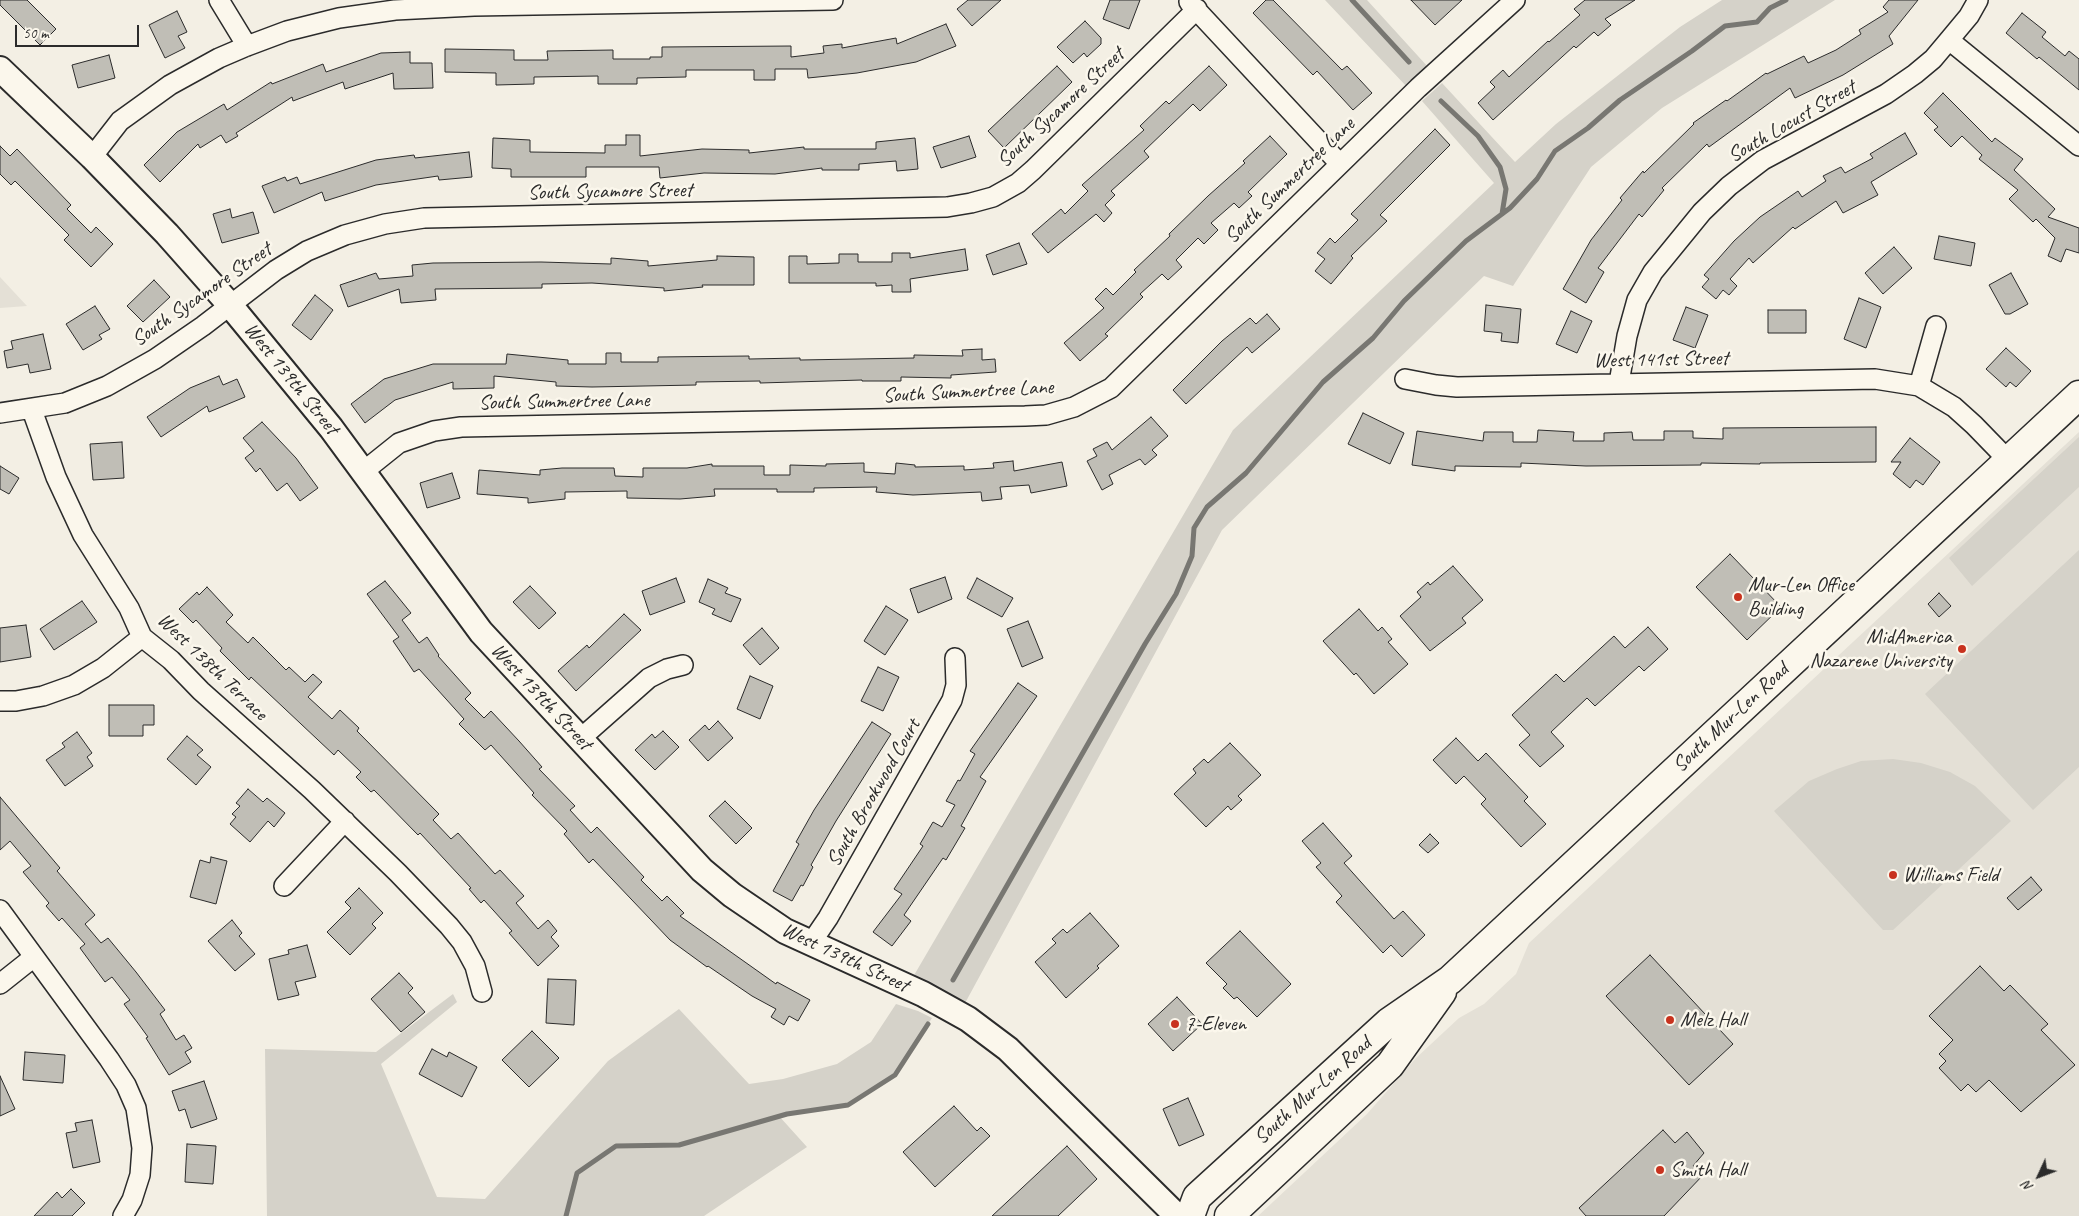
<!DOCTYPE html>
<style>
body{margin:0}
#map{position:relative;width:2079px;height:1216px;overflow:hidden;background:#f3efe4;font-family:Caveat,sans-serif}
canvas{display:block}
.north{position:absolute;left:2014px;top:1151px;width:50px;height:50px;-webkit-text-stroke:4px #fbf7ec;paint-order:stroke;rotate:227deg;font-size:14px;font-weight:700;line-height:20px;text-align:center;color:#2b2b2b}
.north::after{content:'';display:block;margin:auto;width:18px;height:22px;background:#2b2b2b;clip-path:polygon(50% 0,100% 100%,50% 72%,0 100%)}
.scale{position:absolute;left:15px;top:25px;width:124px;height:22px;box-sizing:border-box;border:2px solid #2b2b2b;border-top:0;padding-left:6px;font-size:15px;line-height:18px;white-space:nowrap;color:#2b2b2b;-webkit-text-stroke:4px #fbf7ec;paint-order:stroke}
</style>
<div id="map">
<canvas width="2079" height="1216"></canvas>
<div class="north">N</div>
<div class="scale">50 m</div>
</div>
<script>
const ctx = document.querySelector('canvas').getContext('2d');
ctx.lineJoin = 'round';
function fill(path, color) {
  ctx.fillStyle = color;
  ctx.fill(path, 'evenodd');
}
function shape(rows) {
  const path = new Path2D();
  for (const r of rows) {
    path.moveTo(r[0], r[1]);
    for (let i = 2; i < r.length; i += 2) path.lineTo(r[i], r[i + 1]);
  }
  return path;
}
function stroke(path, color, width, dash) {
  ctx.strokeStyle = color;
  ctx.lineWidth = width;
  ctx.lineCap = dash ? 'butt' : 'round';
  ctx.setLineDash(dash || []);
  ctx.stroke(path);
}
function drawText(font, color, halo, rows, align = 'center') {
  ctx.font = font + ' Caveat,sans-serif';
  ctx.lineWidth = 5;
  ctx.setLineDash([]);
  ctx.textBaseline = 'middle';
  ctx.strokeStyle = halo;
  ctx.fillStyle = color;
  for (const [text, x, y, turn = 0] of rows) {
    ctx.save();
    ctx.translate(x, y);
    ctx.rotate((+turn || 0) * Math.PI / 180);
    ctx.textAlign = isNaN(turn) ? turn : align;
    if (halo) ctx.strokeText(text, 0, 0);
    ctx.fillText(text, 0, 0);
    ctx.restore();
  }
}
const built = shape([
 [0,277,27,306,0,308],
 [2079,432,2079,1216,1258,1216,1367,1114,1416,1058,1459,1018,1484,1004,1516,974,1529,943]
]);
const green = shape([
 [1325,0,1367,0,1428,67,1407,87],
 [1722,0,1835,0,1662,108,1591,167,1513,286,1484,276,1222,530,964,1005,913,977,1233,430,1494,183,1422,101,1442,83,1515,162,1556,124,1680,27],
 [2079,437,2079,487,1972,586,1949,558],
 [2079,550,2079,767,2033,810,1925,694],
 [1893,759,1921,763,1950,772,1975,786,2011,821,1893,930,1883,930,1774,811,1809,781,1837,769,1861,761],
 [453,994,457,1002,381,1064,437,1197,485,1199,608,1061,679,1009,749,1084,783,1079,837,1064,871,1042,896,1004,918,1011,932,1018,895,1075,848,1105,779,1116,807,1147,704,1216,267,1216,265,1049,376,1052]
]);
const stream = shape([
 [1352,0,1409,62],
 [1441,101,1478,136,1500,167,1506,189,1502,214],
 [953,980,1145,644,1176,594,1192,556,1194,528,1207,507,1246,473,1323,382,1373,338,1404,301,1466,241,1510,208,1537,179,1555,151,1588,128,1620,100,1692,51,1725,26,1757,22,1770,8,1786,0],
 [566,1216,577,1173,616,1146,679,1145,787,1114,848,1105,895,1075,928,1024]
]);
const building = shape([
 [0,0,27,0,56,29,40,45,0,5,0,0],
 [968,0,1001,0,972,26,957,9,968,0],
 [1110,0,1140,0,1129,29,1103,19,1110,0],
 [1266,0,1273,0,1342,70,1347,66,1372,93,1353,110,1317,71,1313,75,1253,13,1266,0],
 [1411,0,1462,0,1435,25,1411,0],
 [1585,0,1635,0,1605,19,1611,25,1598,36,1594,32,1576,48,1574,46,1493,120,1478,103,1495,87,1490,82,1503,70,1509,77,1548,41,1549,42,1580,15,1574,9,1585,0],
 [1889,0,1918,0,1889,36,1893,44,1843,75,1795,98,1790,88,1709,147,1707,144,1662,188,1664,190,1642,217,1639,214,1598,268,1604,272,1586,303,1563,289,1591,240,1622,200,1620,198,1643,171,1644,173,1694,124,1693,123,1726,100,1727,101,1766,73,1767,74,1804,56,1808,63,1836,50,1861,34,1859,30,1888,12,1883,7,1889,0],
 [177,11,187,32,178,36,185,48,165,58,149,25,177,11],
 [2022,13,2046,32,2042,37,2065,56,2069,51,2079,59,2079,90,2039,57,2037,59,2006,33,2022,13],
 [1085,21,1101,38,1101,44,1087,57,1084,53,1073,63,1057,47,1085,21],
 [946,24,956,46,916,62,857,73,808,78,807,69,775,69,775,80,754,80,754,70,686,70,686,77,637,78,637,84,598,84,598,76,534,77,534,84,496,85,496,73,445,72,445,49,514,50,514,60,548,60,547,51,613,50,613,59,650,59,650,57,662,57,662,47,791,46,791,57,824,53,823,46,842,44,842,48,896,38,897,44,946,24],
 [410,52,410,63,432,63,433,88,394,89,393,73,345,89,343,82,293,101,292,97,236,133,238,136,226,143,221,135,200,148,198,144,160,182,144,165,177,132,224,104,227,110,271,82,272,84,323,64,326,72,381,53,410,52],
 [109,55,115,78,78,88,72,65,109,55],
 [1057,66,1072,82,1004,148,988,131,1057,66],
 [1209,66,1227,85,1200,111,1193,104,1144,151,1149,157,1111,191,1115,195,1105,205,1112,213,1104,222,1096,214,1048,253,1032,234,1061,209,1065,214,1088,191,1082,185,1144,130,1140,126,1166,101,1169,104,1209,66],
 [1943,93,1992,142,1995,138,2023,159,2014,170,2055,209,2048,217,2079,228,2079,253,2066,249,2061,262,2048,256,2055,238,2036,219,2033,222,2009,199,2018,190,1979,159,1982,155,1962,136,1951,147,1934,130,1938,127,1924,113,1943,93],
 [1435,129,1450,145,1380,215,1387,221,1351,256,1353,258,1331,284,1315,271,1325,259,1317,253,1330,238,1335,243,1358,220,1351,214,1435,129],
 [1905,133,1917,154,1871,182,1878,195,1843,213,1836,201,1795,229,1793,227,1753,263,1749,258,1730,279,1737,286,1729,295,1723,290,1716,299,1702,287,1709,279,1704,275,1734,241,1760,217,1798,191,1802,197,1826,181,1823,176,1841,167,1845,173,1873,158,1870,154,1905,133],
 [626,135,640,135,640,156,702,149,749,150,749,153,804,147,804,149,876,149,876,142,915,138,918,169,897,171,896,161,859,164,859,170,822,170,822,168,775,174,704,173,660,178,659,167,586,167,586,177,511,177,511,169,492,168,493,138,530,140,530,152,605,153,605,145,626,145,626,135],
 [969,136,976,157,941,168,933,147,969,136],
 [1270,136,1287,154,1248,192,1252,196,1239,208,1234,203,1211,223,1218,230,1204,244,1198,238,1176,260,1182,267,1168,280,1162,274,1140,294,1143,297,1105,334,1108,336,1080,361,1064,343,1104,308,1095,299,1106,288,1113,295,1136,272,1134,270,1170,236,1169,234,1208,196,1245,163,1243,161,1270,136],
 [0,146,10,156,17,149,71,205,67,209,91,233,96,227,113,244,91,267,64,240,69,235,15,181,11,185,0,174,0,146],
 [469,152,472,177,439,180,438,176,376,185,325,201,322,192,274,213,262,186,285,177,287,181,297,177,300,184,376,160,414,155,415,158,469,152],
 [230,209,232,218,253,212,259,233,222,243,213,214,230,209],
 [1939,236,1975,243,1971,266,1934,259,1939,236],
 [1019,243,1027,264,993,275,986,255,1019,243],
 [1894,247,1912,268,1883,294,1865,273,1894,247],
 [965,249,968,270,910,279,911,292,892,292,892,285,876,286,876,283,789,283,789,256,807,256,807,264,839,263,839,254,858,254,858,262,892,262,892,253,910,253,910,258,965,249],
 [717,256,754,257,754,285,702,285,703,287,664,291,664,288,592,283,542,284,542,288,435,289,436,300,401,303,399,289,348,307,340,285,376,273,379,279,413,276,412,265,433,263,541,262,611,264,611,258,648,261,648,266,717,260,717,256],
 [2011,273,2028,304,2010,314,2005,314,1989,285,2011,273],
 [154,280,170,297,143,322,127,306,154,280],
 [315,295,333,310,311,340,292,325,315,295],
 [1859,298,1881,307,1866,348,1844,339,1859,298],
 [1486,305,1521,309,1518,343,1501,341,1502,333,1484,331,1486,305],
 [95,306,110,329,99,335,102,339,83,350,66,324,95,306],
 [1686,307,1708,315,1695,348,1673,340,1686,307],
 [1768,310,1806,310,1806,333,1768,333,1768,310],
 [1571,311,1592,321,1577,353,1556,344,1571,311],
 [1267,314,1280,329,1252,353,1247,347,1186,404,1173,390,1222,341,1250,318,1256,324,1267,314],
 [43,334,51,369,30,373,28,364,7,368,4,351,13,349,11,341,43,334],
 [2006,348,2031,371,2016,387,2010,382,2006,387,1986,369,2006,348],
 [982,349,982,360,995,359,996,372,951,375,951,378,901,377,901,381,862,381,862,380,760,383,760,381,696,382,696,385,592,387,556,386,556,382,494,376,494,388,453,389,453,382,395,400,365,423,351,404,384,379,433,364,506,364,507,354,568,360,568,364,606,364,606,353,621,353,621,362,658,362,658,357,749,356,749,359,800,358,800,360,914,358,914,355,963,356,962,350,982,349],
 [219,376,223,385,237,379,245,397,209,412,207,406,161,437,147,417,190,388,219,376],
 [1363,413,1404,433,1390,464,1348,444,1363,413],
 [1151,417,1168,436,1152,450,1157,455,1145,465,1140,459,1109,475,1113,484,1102,490,1087,461,1097,456,1093,449,1107,442,1112,450,1151,417],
 [262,422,296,458,318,488,300,501,287,483,277,491,260,468,256,472,245,458,254,451,243,438,262,422],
 [1876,427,1876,462,1760,463,1760,464,1701,463,1701,465,1586,466,1521,463,1521,467,1455,466,1455,471,1412,465,1417,431,1483,441,1484,432,1513,432,1513,442,1537,442,1538,430,1574,432,1573,441,1604,441,1604,433,1632,432,1633,440,1664,440,1664,431,1693,431,1693,438,1723,439,1723,428,1876,427],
 [1910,438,1940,462,1923,485,1916,480,1910,488,1893,474,1901,462,1891,462,1910,438],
 [122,442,124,478,93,480,90,444,122,442],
 [1013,461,1014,471,1062,462,1067,486,1031,493,1029,485,1000,487,1002,499,982,501,981,492,913,495,876,492,877,487,814,488,814,492,777,492,777,489,714,489,715,496,680,499,627,498,627,491,565,492,565,499,528,503,528,498,477,494,479,470,540,475,540,470,562,468,614,468,615,476,643,477,643,468,687,468,712,464,712,466,764,466,764,475,790,475,790,465,826,466,826,464,864,463,864,472,895,474,896,463,915,465,915,467,964,466,964,470,994,468,993,463,1013,461],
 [0,466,19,478,9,494,0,489,0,466],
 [452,473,460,498,427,508,420,483,452,473],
 [1730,554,1781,607,1747,640,1696,587,1730,554],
 [1453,566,1483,600,1462,618,1466,623,1430,651,1400,616,1421,597,1417,592,1428,582,1430,585,1453,566],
 [945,577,952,599,918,613,910,589,945,577],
 [676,578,685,602,650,615,642,591,676,578],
 [977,578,1013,598,1002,617,967,598,977,578],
 [708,579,728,588,725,593,741,599,731,622,712,614,715,609,699,602,708,579],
 [385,581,411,613,402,620,419,643,427,637,439,655,438,656,471,693,465,699,484,718,491,711,519,741,542,767,539,769,575,806,570,810,591,833,597,827,644,877,641,880,662,901,667,896,684,913,680,916,776,984,777,982,810,1000,798,1021,789,1016,784,1025,771,1017,776,1009,752,996,708,966,707,967,670,940,593,859,589,863,564,834,567,831,532,795,534,793,491,745,485,750,459,724,464,719,419,669,414,672,393,641,399,637,367,594,385,581],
 [530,586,556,613,539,629,513,602,530,586],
 [207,587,233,615,226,622,248,643,253,637,286,670,289,667,305,682,313,674,322,682,308,697,332,719,340,710,359,728,357,731,439,814,433,820,451,839,458,833,495,874,500,870,524,896,516,903,538,929,548,920,557,931,551,937,559,946,538,966,509,933,512,931,484,900,481,903,469,889,471,888,420,833,418,835,374,790,371,792,356,777,361,772,338,750,334,755,251,677,249,680,220,651,222,648,196,620,193,623,179,609,197,592,199,595,207,587],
 [1939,593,1951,606,1939,617,1928,604,1939,593],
 [82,601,97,622,54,650,40,629,82,601],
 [886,606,908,620,885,655,864,641,886,606],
 [1359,609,1378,631,1382,627,1392,639,1388,642,1408,664,1374,694,1356,673,1354,675,1323,641,1359,609],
 [624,614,641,630,576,691,558,671,587,645,589,648,624,614],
 [1028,621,1043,658,1022,667,1007,629,1028,621],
 [26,625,31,657,0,662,0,628,26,625],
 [1648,627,1668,649,1644,671,1639,666,1595,706,1587,698,1551,732,1564,746,1540,767,1519,745,1530,735,1512,715,1556,674,1564,682,1614,636,1625,648,1648,627],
 [762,628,779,648,760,665,743,645,762,628],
 [878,667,899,677,883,711,861,701,878,667],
 [750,676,773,686,760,719,737,709,750,676],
 [1018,683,1037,696,980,777,986,781,961,826,965,828,946,860,943,858,904,915,911,921,892,946,873,932,902,894,894,889,923,846,920,844,933,822,942,827,955,805,946,801,958,780,960,781,975,754,970,751,1018,683],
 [109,705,154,705,154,725,143,725,143,736,109,736,109,705],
 [718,721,733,738,708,761,689,740,705,725,709,730,718,721],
 [872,722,891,734,836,821,811,865,813,867,803,886,801,885,792,901,773,891,799,844,796,842,814,810,872,722],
 [663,731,679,747,655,770,635,750,652,734,655,738,663,731],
 [77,732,92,753,87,757,93,766,65,786,46,760,65,747,62,743,77,732],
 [187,736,203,750,197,755,211,767,196,785,167,759,187,736],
 [1456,738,1478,761,1486,753,1528,797,1524,801,1546,824,1521,847,1481,804,1486,799,1464,776,1456,784,1433,760,1456,738],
 [1230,743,1261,775,1238,796,1242,800,1231,810,1228,806,1206,827,1174,794,1196,773,1193,769,1204,759,1208,763,1230,743],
 [248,789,263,802,267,798,285,813,274,827,268,821,250,842,230,824,236,817,232,814,240,806,236,803,248,789],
 [0,797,60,868,57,871,95,915,85,924,101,943,108,938,136,972,165,1010,160,1014,176,1040,184,1035,192,1048,185,1052,191,1062,169,1075,146,1038,148,1037,124,1004,130,1000,112,977,105,982,80,948,85,944,62,918,59,921,46,906,49,903,23,872,31,866,10,841,0,850,0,797],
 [725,801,752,828,736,844,709,816,725,801],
 [1323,823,1352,856,1344,863,1394,919,1403,911,1425,935,1402,957,1391,945,1383,953,1336,902,1342,896,1316,867,1321,863,1302,841,1323,823],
 [1430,834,1439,843,1428,853,1419,845,1430,834],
 [211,857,227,861,216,904,190,897,200,860,210,863,211,857],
 [2031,877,2042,890,2018,910,2007,898,2031,877],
 [359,888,383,913,372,924,376,928,350,955,327,932,351,908,345,902,359,888],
 [1090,913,1119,946,1097,966,1099,968,1066,998,1035,962,1056,943,1052,939,1063,929,1067,933,1090,913],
 [232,920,242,933,239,936,255,954,235,971,208,941,232,920],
 [1240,931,1291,984,1257,1017,1237,997,1234,999,1223,988,1227,984,1206,963,1240,931],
 [307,945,316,977,295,982,299,995,278,1000,269,959,289,954,288,950,307,945],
 [1650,955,1733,1044,1689,1085,1606,996,1650,955],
 [1980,966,2004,991,2010,985,2048,1024,2041,1030,2075,1065,2021,1112,1989,1080,1976,1092,1968,1084,1961,1091,1939,1068,1946,1061,1939,1054,1953,1040,1929,1016,1980,966],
 [399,973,413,988,408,993,425,1012,401,1032,371,999,399,973],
 [548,979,576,980,574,1025,546,1023,548,979],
 [1177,997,1202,1024,1173,1051,1148,1024,1177,997],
 [532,1031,559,1058,529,1087,502,1060,532,1031],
 [432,1049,447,1057,449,1052,477,1067,462,1097,419,1074,432,1049],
 [25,1052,65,1055,63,1083,23,1080,25,1052],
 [0,1076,15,1109,0,1116,0,1076],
 [204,1081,217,1119,191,1128,185,1109,179,1111,172,1091,204,1081],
 [1188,1098,1204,1135,1179,1146,1163,1109,1188,1098],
 [954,1106,977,1131,981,1127,990,1136,935,1187,903,1152,954,1106],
 [92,1120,100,1162,73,1168,66,1133,77,1131,75,1123,92,1120],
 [1663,1130,1675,1143,1687,1132,1704,1153,1693,1166,1705,1173,1664,1216,1586,1216,1579,1208,1663,1130],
 [187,1144,216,1146,213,1184,185,1182,187,1144],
 [1067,1146,1097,1179,1058,1216,992,1216,1067,1146],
 [71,1189,85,1203,72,1216,34,1216,57,1192,62,1198,71,1189]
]);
const minor = shape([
 [219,0,247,46],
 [1189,2,1340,164],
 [1949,40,2079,146],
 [92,157,120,121,170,85,219,58,247,46,287,31,339,18,395,10,474,6,833,0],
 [1405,379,1436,385,1457,387,1875,379,1919,386,1954,407,1974,425,2008,460],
 [1619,383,1627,336,1637,300,1653,272,1702,212,1729,186,1763,160,1886,94,1915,74,1933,59,1949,40,1969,16,1978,0],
 [1919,386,1936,326],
 [32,410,56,477,83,535,129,608,142,637,171,660,201,691,312,790,398,873,449,926,462,942,475,966,482,992],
 [0,413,65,403,107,386,155,359,203,326,276,270,307,251,345,235,385,224,424,218,947,207,971,203,993,197,1018,183,1033,170,1197,9],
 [364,471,399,443,434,431,461,427,1025,416,1046,415,1074,407,1111,388,1418,88,1515,0],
 [0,701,16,701,43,696,74,685,103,668,142,637],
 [580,739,649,678,667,669,683,665],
 [284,886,345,821],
 [0,910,109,1059,126,1085,136,1108,142,1148,140,1175,132,1200,123,1216],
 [811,943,828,918,952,700,956,685,955,658],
 [0,984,34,957]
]);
const tertiary = shape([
 [0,69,92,157,167,234,230,305,331,428,481,632,702,870,732,895,785,931,923,994,968,1019,1008,1049,1177,1216]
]);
const secondary = shape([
 [1190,1216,1197,1197,1389,1022,1450,980,2079,395],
 [1229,1216,1390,1065,1442,992]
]);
const markers = [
 [1738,597,5,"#c8321e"],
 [1962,649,5,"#c8321e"],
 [1893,875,5,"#c8321e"],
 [1670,1020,5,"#c8321e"],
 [1175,1024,5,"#c8321e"],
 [1660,1170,5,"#c8321e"]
];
const streetNames = [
 ["South Sycamore Street",1061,108,-43],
 ["South Locust Street",1792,122,-30],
 ["South Summertree Lane",1290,181,-44],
 ["South Sycamore Street",610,192,-1],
 ["South Sycamore Street",202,295,-35],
 ["West 141st Street",1661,360,-1],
 ["West 139th Street",291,379,51],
 ["South Summertree Lane",968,392,-3],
 ["South Summertree Lane",564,402,-1],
 ["West 138th Terrace",212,667,44],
 ["West 139th Street",541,697,47],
 ["South Mur-Len Road",1731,718,-43],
 ["South Brookwood Court",874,793,-60],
 ["West 139th Street",845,958,25],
 ["South Mur-Len Road",1313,1091,-42]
];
const poiNames = [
 ["Mur-Len Office",1748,585],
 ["Building",1748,609],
 ["MidAmerica",1952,637,"right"],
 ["Nazarene University",1952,661,"right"],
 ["Williams Field",1903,875],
 ["Melz Hall",1680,1020],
 ["7-Eleven",1185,1024],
 ["Smith Hall",1670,1170]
];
fill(built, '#e4e0d6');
fill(green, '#d5d2c9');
stroke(stream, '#787772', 5);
fill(building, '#c0beb6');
stroke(building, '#2b2b2b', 1);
stroke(minor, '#2b2b2b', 22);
stroke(tertiary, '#2b2b2b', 28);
stroke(secondary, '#2b2b2b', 31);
stroke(minor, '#fbf7ec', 19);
stroke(tertiary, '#fbf7ec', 24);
stroke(secondary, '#fbf7ec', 28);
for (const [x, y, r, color] of markers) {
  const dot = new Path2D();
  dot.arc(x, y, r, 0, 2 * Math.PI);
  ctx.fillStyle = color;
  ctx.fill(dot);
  stroke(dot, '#fbf7ec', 2);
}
drawText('21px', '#2b2b2b', '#fbf7ec', streetNames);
drawText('21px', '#2b2b2b', '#fbf7ec', poiNames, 'left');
</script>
